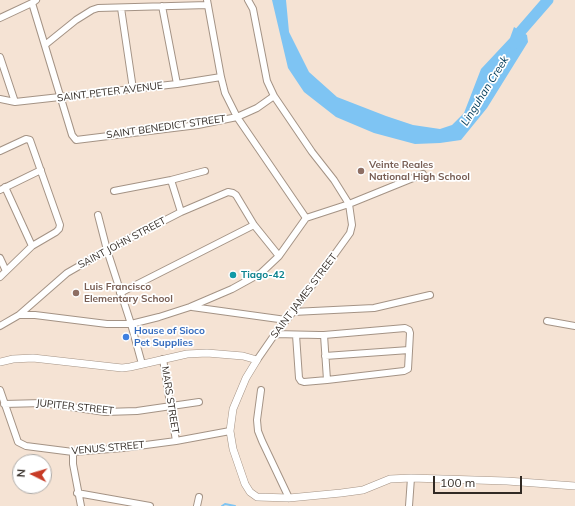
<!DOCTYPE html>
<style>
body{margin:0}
#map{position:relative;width:575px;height:506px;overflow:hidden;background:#f5e3d4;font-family:Mulish,sans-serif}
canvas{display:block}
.north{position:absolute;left:12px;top:454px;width:40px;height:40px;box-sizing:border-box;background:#fff;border:1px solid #adaaa7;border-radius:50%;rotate:275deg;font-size:11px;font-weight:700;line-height:16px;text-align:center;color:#312a24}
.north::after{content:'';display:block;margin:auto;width:14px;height:18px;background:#c73b26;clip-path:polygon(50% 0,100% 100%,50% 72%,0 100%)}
.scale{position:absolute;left:433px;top:476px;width:89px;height:18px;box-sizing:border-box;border:2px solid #312a24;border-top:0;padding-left:5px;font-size:12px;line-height:14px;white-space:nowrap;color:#312a24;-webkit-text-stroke:3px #fff;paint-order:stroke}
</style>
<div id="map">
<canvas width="575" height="506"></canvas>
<div class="north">N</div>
<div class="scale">100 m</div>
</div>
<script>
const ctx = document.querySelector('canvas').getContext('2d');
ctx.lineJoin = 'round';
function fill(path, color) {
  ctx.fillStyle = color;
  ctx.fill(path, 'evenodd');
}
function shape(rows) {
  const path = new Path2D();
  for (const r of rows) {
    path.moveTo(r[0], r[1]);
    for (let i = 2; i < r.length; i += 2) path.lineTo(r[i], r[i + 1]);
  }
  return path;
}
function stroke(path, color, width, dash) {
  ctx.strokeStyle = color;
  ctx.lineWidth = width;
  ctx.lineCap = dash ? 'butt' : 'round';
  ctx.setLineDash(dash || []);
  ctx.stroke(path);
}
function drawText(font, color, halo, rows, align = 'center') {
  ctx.font = font + ' Mulish,sans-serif';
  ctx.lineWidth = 3.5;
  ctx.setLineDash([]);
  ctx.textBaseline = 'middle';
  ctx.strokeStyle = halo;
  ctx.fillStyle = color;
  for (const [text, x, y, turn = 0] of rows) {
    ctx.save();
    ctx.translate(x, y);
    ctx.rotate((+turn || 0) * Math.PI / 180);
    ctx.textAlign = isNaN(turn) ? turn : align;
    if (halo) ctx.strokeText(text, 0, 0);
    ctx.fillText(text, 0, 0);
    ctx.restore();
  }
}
const water = shape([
 [272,0,286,0,289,32,309,72,337,97,386,116,413,125,440,129,452,125,464,113,481,69,510,38,514,27,527,35,528,42,487,108,461,140,440,143,415,144,374,133,336,117,304,92,288,68]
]);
const stream = shape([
 [222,506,225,504,235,506]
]);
const river = shape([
 [514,44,521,31,548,0]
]);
const minor = shape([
 [207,0,221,77,225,93,237,117,306,218],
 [248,0,253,9,267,81,274,96,312,152,334,180,349,204,352,225,350,233,293,312,275,334,257,360],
 [32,3,72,135,76,140,198,125,237,117,257,108,274,96],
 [162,6,177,84],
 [121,8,133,89],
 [0,18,32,3,36,0],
 [45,45,76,20,92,10,98,8,208,5],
 [0,57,15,102],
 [0,99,15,102,177,84,221,77],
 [0,151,26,139,30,140,60,225,59,229,56,232,32,246,0,277],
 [171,180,181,212],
 [5,187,32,246],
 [0,190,41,170],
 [114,191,171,180,205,171],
 [98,215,107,250,131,324,142,364],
 [306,218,349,204,423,174],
 [0,258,6,271],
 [120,293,254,225],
 [192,307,286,320],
 [293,312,374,308,430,295],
 [19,315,67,273,107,250,181,212,228,192,233,193,236,195,254,225,279,256],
 [547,321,575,326],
 [0,326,19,315,35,315,107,324,131,324,159,317,190,307,232,289,261,273,279,256,306,218],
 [275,334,319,335,324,335,405,328,409,330,410,333,408,369,404,371,327,380,324,335],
 [296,335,299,378,301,381,304,382,327,380],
 [325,356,409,350],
 [163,359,176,441],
 [0,390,18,442,26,446,73,452,123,448,176,441,230,431],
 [261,390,257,420,258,431,262,441,289,498],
 [4,404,43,403,105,412,137,411,199,402],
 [73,452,73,464,81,506],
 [77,493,150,506],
 [197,506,199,497],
 [409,506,411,478]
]);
const tertiary = shape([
 [0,362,13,359,33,358,122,368,130,367,187,354,207,353,243,356,257,360,246,378,233,409,230,431,233,449,245,484,250,492,257,497,289,498,341,493,363,490,390,479,411,478,507,481,575,486]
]);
const markers = [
 [361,171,4,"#8d6e63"],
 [233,275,4,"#0f9aa8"],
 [76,293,4,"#8d6e63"],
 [126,337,4,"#3f7fe0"]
];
const streetNames = [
 ["SAINT PETER AVENUE",110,92,-7],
 ["SAINT BENEDICT STREET",166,127,-8],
 ["SAINT JOHN STREET",122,243,-28],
 ["SAINT JAMES STREET",304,296,-53],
 ["MARS STREET",170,400,81],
 ["JUPITER STREET",75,407,6],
 ["VENUS STREET",108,448,-5]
];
const educationNames = [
 ["Veinte Reales",369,165],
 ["National High School",369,177],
 ["Luis Francisco",84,287],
 ["Elementary School",84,299]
];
const cultureNames = [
 ["Tiago-42",241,275]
];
const shopNames = [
 ["House of Sioco",134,331],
 ["Pet Supplies",134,343]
];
const waterNames = [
 ["Linguhan Creek",485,91,-58]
];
fill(water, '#7ec4f3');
stroke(stream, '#7ec4f3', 2);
stroke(river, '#7ec4f3', 11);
stroke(minor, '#a49385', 8);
stroke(tertiary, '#a49385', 8);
stroke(minor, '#fff', 6);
stroke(tertiary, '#fff', 7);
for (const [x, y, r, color] of markers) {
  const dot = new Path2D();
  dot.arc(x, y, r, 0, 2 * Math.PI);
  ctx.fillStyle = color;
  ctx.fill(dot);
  stroke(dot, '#fff', 1.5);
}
drawText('10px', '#312a24', '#fff', streetNames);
drawText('bold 10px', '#785e54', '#fff', educationNames, 'left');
drawText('bold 10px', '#0d838f', '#fff', cultureNames, 'left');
drawText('bold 10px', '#366cbe', '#fff', shopNames, 'left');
drawText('italic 11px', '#003b5a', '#fff', waterNames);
</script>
